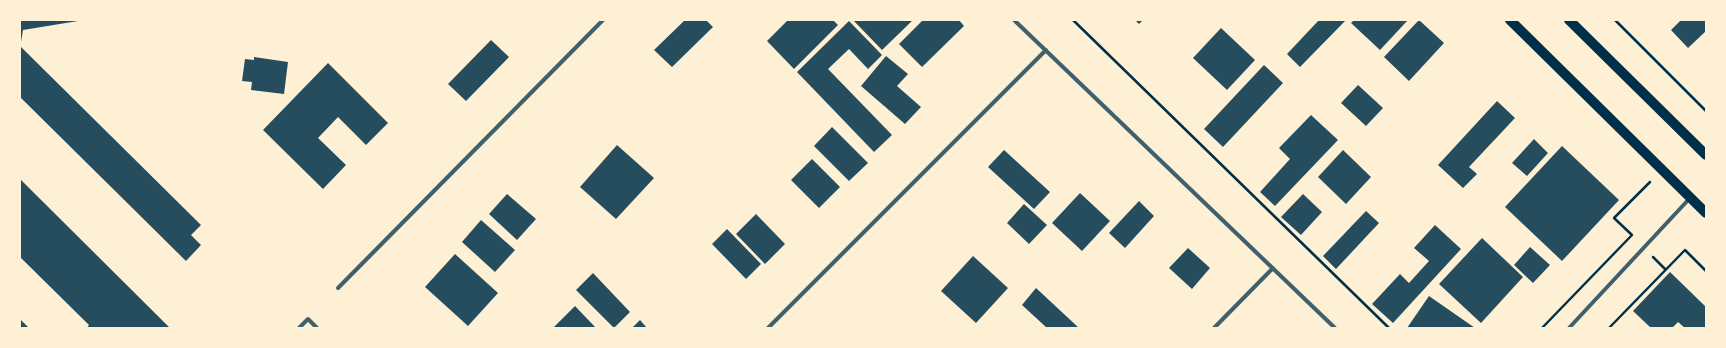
<!DOCTYPE html>
<style>
body{margin:0}
#map{position:relative;width:1726px;height:348px;overflow:hidden;background:#fdf0d5;font-family:Mulish,sans-serif}
canvas{display:block}
.frame{position:absolute;inset:0;border:21px solid #fdf0d5;pointer-events:none}
</style>
<div id="map">
<canvas width="1726" height="348"></canvas>
<div class="frame"></div>
</div>
<script>
const ctx = document.querySelector('canvas').getContext('2d');
ctx.lineJoin = 'round';
function fill(path, color) {
  ctx.fillStyle = color;
  ctx.fill(path, 'evenodd');
}
function shape(rows) {
  const path = new Path2D();
  for (const r of rows) {
    path.moveTo(r[0], r[1]);
    for (let i = 2; i < r.length; i += 2) path.lineTo(r[i], r[i + 1]);
  }
  return path;
}
function stroke(path, color, width, dash) {
  ctx.strokeStyle = color;
  ctx.lineWidth = width;
  ctx.lineCap = dash ? 'butt' : 'round';
  ctx.setLineDash(dash || []);
  ctx.stroke(path);
}
const building = shape([
 [20,20,78,20,78,21,23,30,21,42],
 [685,20,706,20,713,27,672,67,654,50],
 [788,20,833,20,838,25,794,69,767,41],
 [853,20,913,20,882,50],
 [923,20,959,20,964,26,922,67,899,44],
 [1135,20,1143,20,1139,24],
 [1319,20,1346,20,1300,67,1287,54],
 [1354,20,1408,20,1380,50,1351,23],
 [1419,20,1444,43,1409,81,1384,57],
 [1681,20,1706,20,1706,31,1688,48,1671,30],
 [849,21,882,55,868,69,849,49,828,69,892,135,874,152,797,72],
 [1221,28,1255,60,1227,90,1193,58],
 [491,40,509,57,466,101,448,84],
 [20,46,201,225,191,235,201,245,186,261,20,97],
 [886,56,908,74,897,86,921,107,905,124,861,86],
 [254,57,288,62,284,94,251,90,252,82,242,81,245,59,254,60],
 [328,63,388,123,366,145,338,117,318,138,346,165,323,189,263,130],
 [1264,65,1283,83,1223,147,1204,129],
 [1358,85,1383,108,1366,126,1341,103],
 [1497,101,1515,118,1469,167,1477,174,1463,188,1438,165],
 [1311,115,1338,140,1275,206,1260,192,1290,159,1279,148],
 [832,127,868,163,849,181,814,146],
 [1534,139,1548,153,1527,176,1512,163],
 [617,145,654,178,616,219,580,187],
 [1562,146,1619,200,1562,261,1505,207],
 [1004,150,1050,192,1034,209,988,167],
 [1343,150,1371,177,1346,204,1318,177],
 [812,159,840,187,819,208,791,180],
 [20,179,170,328,87,328,89,325,20,257],
 [1080,193,1110,221,1082,251,1052,223],
 [507,194,536,219,517,240,489,214],
 [1303,194,1322,212,1301,235,1281,217],
 [1139,201,1154,216,1125,248,1109,233],
 [1024,204,1047,225,1029,244,1007,223],
 [1366,211,1379,223,1336,269,1323,256],
 [756,214,785,244,765,264,736,234],
 [481,220,515,250,495,272,462,242],
 [1435,225,1461,249,1393,323,1372,304,1400,274,1409,283,1429,261,1414,248],
 [727,229,761,264,746,279,712,244],
 [1482,238,1523,277,1481,323,1439,284],
 [1530,247,1550,265,1533,283,1514,265],
 [1188,248,1210,268,1192,289,1169,268],
 [455,254,498,293,468,326,425,287],
 [973,256,1008,288,976,323,941,291],
 [1670,272,1706,307,1706,328,1685,328,1678,322,1672,328,1651,328,1633,311],
 [593,273,630,312,614,328,576,290],
 [1036,288,1079,328,1047,328,1022,305],
 [1429,296,1475,328,1407,328],
 [575,306,596,328,553,328],
 [20,319,29,328,20,328],
 [640,320,647,328,632,328]
]);
const path = shape([
 [1073,20,1389,328],
 [1615,20,1706,111],
 [1653,257,1665,269],
 [1542,328,1632,235,1614,218,1650,182],
 [1609,328,1685,250,1706,271]
]);
const minor = shape([
 [1014,20,1335,328],
 [338,288,603,20],
 [299,328,308,319,317,328],
 [768,328,1046,50],
 [1214,328,1273,268],
 [1569,328,1690,198]
]);
const primary = shape([
 [1510,20,1706,213],
 [1569,20,1706,155]
]);
fill(building, '#264d5e');
stroke(path, '#003049', 2.5);
stroke(minor, '#3f606c', 4);
stroke(primary, '#003049', 10);
</script>
